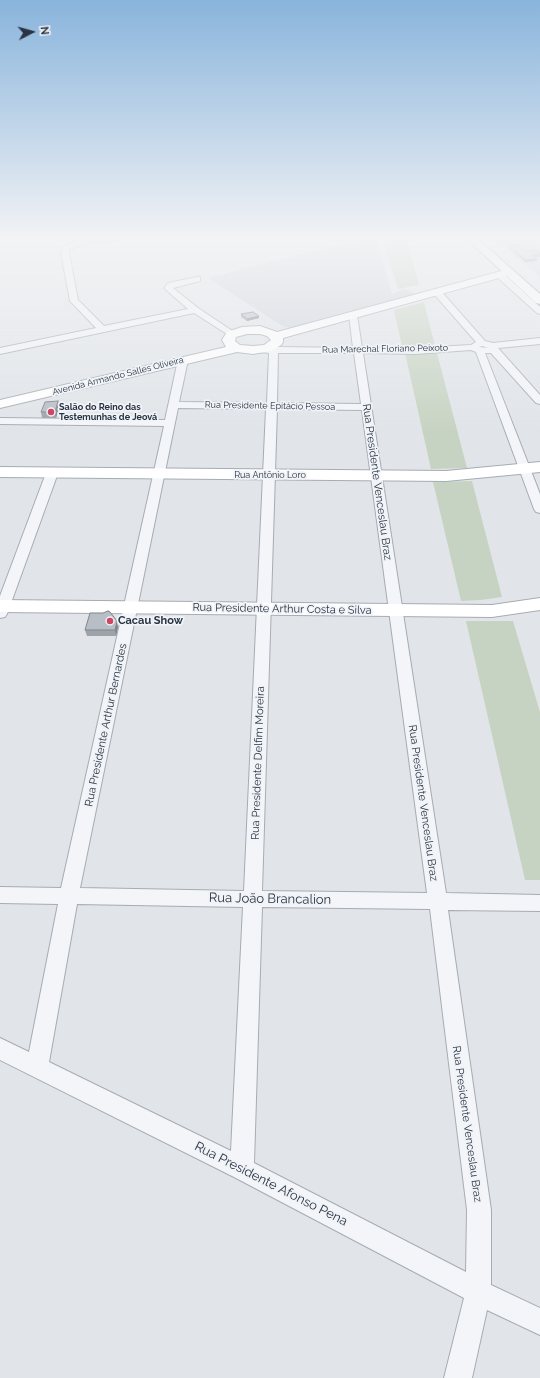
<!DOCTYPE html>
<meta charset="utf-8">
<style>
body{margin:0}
#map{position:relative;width:540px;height:1378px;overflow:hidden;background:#e1e5e9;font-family:Raleway,sans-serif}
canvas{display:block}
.north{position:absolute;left:12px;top:12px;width:40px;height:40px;-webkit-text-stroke:3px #f0f3f7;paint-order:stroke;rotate:84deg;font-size:11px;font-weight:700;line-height:16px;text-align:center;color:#293341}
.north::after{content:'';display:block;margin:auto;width:14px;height:18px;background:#293341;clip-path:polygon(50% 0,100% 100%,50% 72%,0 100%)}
</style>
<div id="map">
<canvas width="540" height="1378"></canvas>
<div class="north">N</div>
</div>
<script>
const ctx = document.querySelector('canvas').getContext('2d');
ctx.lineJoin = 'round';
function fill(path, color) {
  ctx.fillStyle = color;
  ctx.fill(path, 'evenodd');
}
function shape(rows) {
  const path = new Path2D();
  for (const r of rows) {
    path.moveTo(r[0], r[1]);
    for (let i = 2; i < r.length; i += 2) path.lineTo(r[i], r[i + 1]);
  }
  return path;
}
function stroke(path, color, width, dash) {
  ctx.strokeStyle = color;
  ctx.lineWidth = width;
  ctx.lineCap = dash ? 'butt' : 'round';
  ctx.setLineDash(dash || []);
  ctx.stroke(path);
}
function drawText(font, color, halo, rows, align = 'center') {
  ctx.font = font + ' Raleway,sans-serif';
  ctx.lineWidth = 3.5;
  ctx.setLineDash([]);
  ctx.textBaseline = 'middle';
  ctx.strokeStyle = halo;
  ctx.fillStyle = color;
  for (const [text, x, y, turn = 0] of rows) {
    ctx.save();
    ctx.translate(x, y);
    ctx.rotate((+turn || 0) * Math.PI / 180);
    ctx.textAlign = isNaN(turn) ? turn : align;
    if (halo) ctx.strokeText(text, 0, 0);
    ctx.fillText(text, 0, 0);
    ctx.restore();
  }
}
const built = shape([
 [358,240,377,240,392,294,404,289,416,294,294,328,284,327,208,278],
 [496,240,540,240,540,277]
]);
const green = shape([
 [383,240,407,240,419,285,398,289],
 [424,302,435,346,402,346,394,310],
 [405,353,437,353,467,468,431,469],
 [472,481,502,597,481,600,461,601,433,482],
 [466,621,513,621,540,712,540,880,525,880]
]);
const street = shape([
 [79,240,114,240,110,242,81,244,69,250,69,253,78,300,104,326,188,309,164,288,168,283,197,277,200,277,200,281,173,288,198,308,237,334,236,336,230,336,194,313,0,354,0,348,96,328,70,301,61,253,63,247,79,240],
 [497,273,503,273,540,307,540,314,537,313,497,277,497,273],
 [434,290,440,290,485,341,493,343,540,338,540,344,498,348,540,395,540,404,536,403,491,353,485,353,540,494,540,513,536,512,534,509,476,352,471,350,415,354,363,353,446,893,540,895,540,911,448,910,491,1210,491,1285,540,1308,540,1335,487,1310,472,1378,444,1378,464,1298,234,1177,0,1060,0,1038,29,1052,58,904,0,903,0,887,61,888,164,426,0,424,0,418,165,420,178,360,183,357,188,360,179,402,267,403,269,353,260,352,258,350,260,348,269,347,271,343,274,342,277,343,278,347,353,348,349,315,353,312,357,315,362,348,415,348,471,345,476,342,434,294,434,290],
 [482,346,488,348,479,347,482,346],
 [278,353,354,353,361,404,277,403,278,353],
 [178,408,266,409,244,891,80,888,178,408],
 [277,409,362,410,427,893,262,891,277,409],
 [77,904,243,907,231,1151,49,1062,77,904],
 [262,907,430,909,467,1210,466,1272,254,1163,262,907],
 [52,470,58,473,7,614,5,617,0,618,0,596,46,473,52,470]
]);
const secondary = shape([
 [509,269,513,270,514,272,513,274,283,338,283,342,281,345,271,351,253,354,237,352,0,408,0,400,226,347,222,340,227,332,242,327,260,326,277,332,509,269],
 [247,334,260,334,267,336,271,340,264,345,253,346,240,345,235,341,236,337,247,334],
 [540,462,540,472,446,481,0,477,0,467,446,471,540,462],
 [540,598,540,610,492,617,0,612,0,600,492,605,540,598]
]);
const highway = shape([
 [468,240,479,240,540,294,540,304,536,303,468,240]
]);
const wall = shape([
 [509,246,526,251,540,253,540,257,535,257,537,259,536,261,525,262,509,248],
 [241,314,259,316,259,318,247,321,241,317],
 [58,401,59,407,56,418,42,418,41,412],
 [103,613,118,627,116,636,87,636,85,630]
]);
const shadedWall = shape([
 [528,240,540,240,527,241],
 [537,259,536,261,525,262,525,260],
 [259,316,259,318,247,321,247,319],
 [58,401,59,407,56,418,55,412],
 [117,621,118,627,116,636,115,630]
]);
const building = shape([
 [519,245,526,251,536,250,540,253,540,255,533,255,537,259,525,260,509,246,519,245],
 [253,312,259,316,247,319,241,314,253,312],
 [58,401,55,412,41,412,45,402,58,401],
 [108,611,110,612,117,621,115,630,85,630,90,613,103,613,108,611]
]);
const markers = [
 [51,412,4,"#cd4765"],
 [110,621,4,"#cd4765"]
];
const farStreetnames = [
 ["Rua Marechal Floriano Peixoto",385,349,-1],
 ["Avenida Armando Salles Oliveira",118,376,-14],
 ["Rua Presidente Epitácio Pessoa",270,406,1],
 ["Rua Antônio Loro",270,475]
];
const farPoinames = [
 ["Salão do Reino das",59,407],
 ["Testemunhas de Jeová",59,417]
];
const streetNames = [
 ["Rua Presidente Venceslau Braz",377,482,82],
 ["Rua Presidente Arthur Costa e Silva",282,609,1],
 ["Rua Presidente Arthur Bernardes",106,725,-78],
 ["Rua Presidente Delfim Moreira",258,763,-88],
 ["Rua Presidente Venceslau Braz",423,803,82],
 ["Rua Presidente Venceslau Braz",467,1124,82]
];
const poiNames = [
 ["Cacau Show",118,621]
];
const nearStreetnames = [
 ["Rua João Brancalion",270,899,1],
 ["Rua Presidente Afonso Pena",271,1184,27]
];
fill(built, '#cfd4db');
fill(green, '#c7d3c2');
stroke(street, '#a6acb3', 2);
stroke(secondary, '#a6acb3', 2);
stroke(highway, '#8893a0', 2);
fill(street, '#f3f5f8');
fill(secondary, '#fff');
fill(highway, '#fff');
fill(wall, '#9ea3aa');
fill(shadedWall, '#81858b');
fill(building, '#b8bec6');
stroke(building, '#81858b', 1);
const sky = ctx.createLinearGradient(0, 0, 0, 433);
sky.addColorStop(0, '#89b4dc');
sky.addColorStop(0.55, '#f2f3f5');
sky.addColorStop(1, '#f2f3f500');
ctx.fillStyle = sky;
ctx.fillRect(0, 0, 540, 433);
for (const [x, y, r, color] of markers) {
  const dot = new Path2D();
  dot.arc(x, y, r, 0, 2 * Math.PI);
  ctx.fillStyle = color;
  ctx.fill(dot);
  stroke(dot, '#f0f3f7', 1.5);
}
drawText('9px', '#293341', '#f0f3f7', farStreetnames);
drawText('bold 9px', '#293341', '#f0f3f7', farPoinames, 'left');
drawText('11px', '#293341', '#f0f3f7', streetNames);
drawText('bold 11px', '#293341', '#f0f3f7', poiNames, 'left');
drawText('13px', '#293341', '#f0f3f7', nearStreetnames);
</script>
